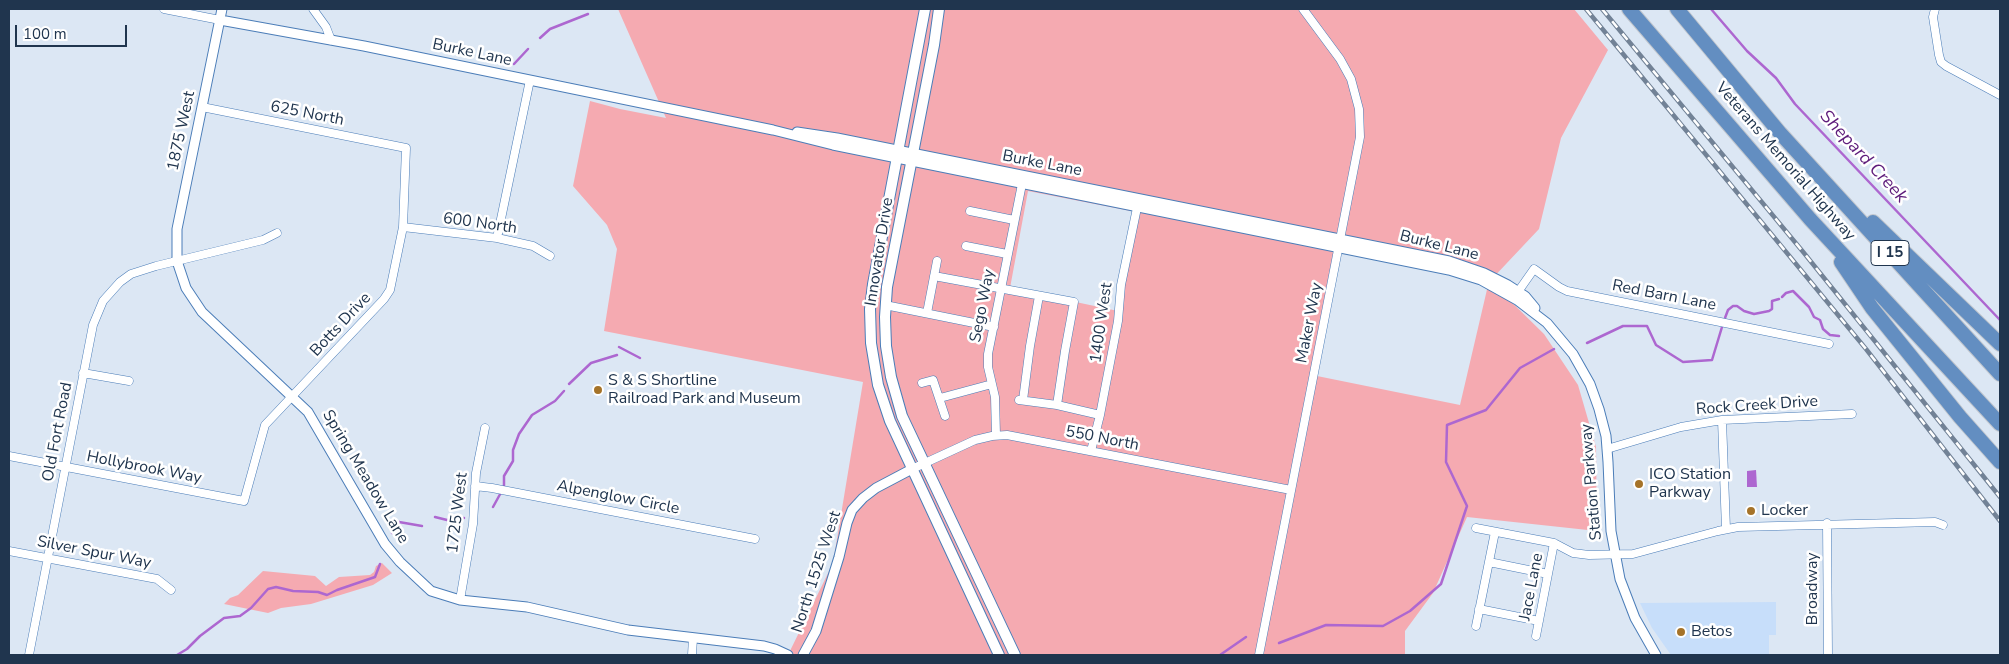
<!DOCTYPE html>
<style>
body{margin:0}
#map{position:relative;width:2009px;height:664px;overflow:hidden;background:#dce7f4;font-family:"Nunito Sans",sans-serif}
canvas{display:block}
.frame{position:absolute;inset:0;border:10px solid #20354e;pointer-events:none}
.scale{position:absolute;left:15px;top:25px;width:112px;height:22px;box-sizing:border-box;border:2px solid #20354e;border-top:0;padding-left:6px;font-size:15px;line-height:18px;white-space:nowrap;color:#20354e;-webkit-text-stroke:4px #fff;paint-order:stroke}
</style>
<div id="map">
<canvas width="2009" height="664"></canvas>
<div class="frame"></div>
<div class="scale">100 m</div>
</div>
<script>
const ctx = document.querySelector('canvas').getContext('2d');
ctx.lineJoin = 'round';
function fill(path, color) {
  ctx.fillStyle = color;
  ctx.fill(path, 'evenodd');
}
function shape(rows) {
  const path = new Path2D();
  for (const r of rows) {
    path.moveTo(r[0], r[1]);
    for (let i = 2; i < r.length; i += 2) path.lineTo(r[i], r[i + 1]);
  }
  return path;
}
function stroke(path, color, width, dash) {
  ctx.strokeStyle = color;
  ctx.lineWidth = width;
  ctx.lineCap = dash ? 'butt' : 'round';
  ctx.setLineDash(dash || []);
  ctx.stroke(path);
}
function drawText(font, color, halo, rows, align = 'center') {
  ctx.font = font + ' "Nunito Sans",sans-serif';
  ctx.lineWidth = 5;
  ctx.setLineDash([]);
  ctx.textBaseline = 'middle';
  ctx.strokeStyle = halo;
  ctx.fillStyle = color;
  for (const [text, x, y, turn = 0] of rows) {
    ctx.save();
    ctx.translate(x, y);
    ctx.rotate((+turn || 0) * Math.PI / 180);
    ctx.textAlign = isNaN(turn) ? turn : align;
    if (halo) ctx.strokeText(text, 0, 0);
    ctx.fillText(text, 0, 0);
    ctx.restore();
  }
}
const built = shape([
 [1776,602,1776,635,1769,635,1769,655,1671,655,1652,628,1640,603]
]);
const green = shape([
 [618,9,1574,9,1608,50,1561,138,1539,229,1490,281,1544,334,1578,385,1596,447,1597,531,1467,517,1433,593,1405,631,1405,655,788,655,833,563,863,382,604,331,617,249,607,225,573,186,590,101,620,109,666,118],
 [1028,191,1136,212,1118,311,1010,288],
 [1339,253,1489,281,1460,405,1317,376],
 [382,563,392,573,373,585,311,604,281,608,268,613,224,604,230,598,238,595,263,571,315,576,326,586,339,577,370,575,374,572,376,566]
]);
const water = shape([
 [1756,470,1757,487,1747,487,1747,471]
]);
const stream = shape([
 [1711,9,1747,51,1776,78,1795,104,2000,320],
 [540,38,550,29,588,14],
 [514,64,528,49],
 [1782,297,1786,293,1793,291,1809,307,1814,317,1820,320,1823,329,1830,335,1839,336],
 [1725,318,1728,310,1733,306,1737,306,1744,311,1754,314,1769,311,1772,309,1772,301,1779,299],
 [1587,343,1623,326,1647,326,1656,345,1683,362,1712,360,1722,327],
 [619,347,640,358],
 [569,384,591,363,617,355],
 [493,507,504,487,504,476,513,461,513,450,519,434,532,415,555,401,564,391],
 [435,517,447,520,464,518],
 [392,533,399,522,422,526],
 [1279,643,1326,625,1383,626,1410,611,1441,584,1467,506,1446,462,1447,425,1486,410,1520,368,1554,349],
 [177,655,187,649,200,636,224,618,240,616,251,608,268,589,276,587,293,591,318,592,327,595,337,590,375,577,380,564],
 [1220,655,1246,637]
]);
const minor = shape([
 [164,9,220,20],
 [313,9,326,27,331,40],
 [1935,9,1933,17,1939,55,1941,62,1946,66,2000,95],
 [970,211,1014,220],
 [403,227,497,238,533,246,550,256],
 [497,238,530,80],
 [966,246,1007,254],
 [934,276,1074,302,1065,351,1057,405],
 [1515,296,1534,269,1559,287,1567,291,1829,344],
 [885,305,994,327],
 [927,313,937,261],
 [83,373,129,381],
 [922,383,933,380,945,416],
 [940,398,992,384],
 [1019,400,1057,405,1100,415],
 [1023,400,1030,346,1039,296],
 [1722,420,1726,529],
 [996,435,995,397,988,367,988,354,1022,184],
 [1607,449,1681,427,1722,420,1852,414],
 [1091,451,1100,415,1118,321,1121,285,1138,203],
 [9,456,244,501,265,425,384,299,390,290,403,227,406,148,202,107],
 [912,469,975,440,992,436,1007,435,1291,490],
 [475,486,492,488,755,539],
 [1827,523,1828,655],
 [1476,528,1554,543,1573,553,1589,555,1633,554,1718,531,1738,527,1935,522,1943,525],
 [9,551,157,579,171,590],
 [1489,562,1548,574],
 [460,600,473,524,476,473,485,428],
 [1479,609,1539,621],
 [1476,626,1495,532],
 [1536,636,1554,543],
 [29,655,93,325,103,301,120,282,131,274,156,266,263,240,277,233],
 [692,655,693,638],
 [1259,655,1360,137,1359,109,1351,79,1340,59,1303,9]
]);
const tertiary = shape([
 [222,9,177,229,177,261,186,288,202,312,308,412,385,544,400,562,431,591,460,600,527,607,628,630,764,646,775,649,788,655],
 [220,20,364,46,773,130,833,145,1449,270,1481,280,1517,300,1547,323,1573,354,1590,384,1599,409,1606,436,1608,462,1611,531,1620,579,1635,618,1656,655],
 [797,132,837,138,1449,261,1484,273,1508,285,1525,296,1535,308],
 [803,655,816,631,839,557,847,523,852,510,863,498,876,488,912,469]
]);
const secondary = shape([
 [925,9,873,284,870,309,871,343,878,385,890,421,999,655],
 [939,9,934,45,887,287,885,317,886,346,891,377,902,416,1015,655]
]);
const motorway = shape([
 [1629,9,1810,219,2000,424],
 [1677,9,1780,133,2000,374],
 [1873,222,2000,344],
 [1841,262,1872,308,1960,417,2000,462]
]);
const rail = shape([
 [1586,9,1866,349,2000,521],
 [1602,9,1804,253,2000,497]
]);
const markers = [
 [598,390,5,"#a57329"],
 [1639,484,5,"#a57329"],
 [1751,511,5,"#a57329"],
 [1681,632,5,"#a57329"]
];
const shields = [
 [1890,253,38]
];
const shieldNames = [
 ["I 15",1890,253]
];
const streetNames = [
 ["Burke Lane",472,53,12],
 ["625 North",307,114,11],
 ["1875 West",182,131,-78],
 ["Veterans Memorial Highway",1785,162,49],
 ["Burke Lane",1042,164,11],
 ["600 North",480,224,8],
 ["Burke Lane",1439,246,14],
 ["Innovator Drive",880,252,-81],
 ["Red Barn Lane",1664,296,11],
 ["Sego Way",983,306,-79],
 ["1400 West",1102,323,-82],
 ["Maker Way",1310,323,-79],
 ["Botts Drive",341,325,-47],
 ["Rock Creek Drive",1757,406,-4],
 ["Old Fort Road",58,432,-79],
 ["550 North",1102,439,11],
 ["Hollybrook Way",144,468,11],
 ["Spring Meadow Lane",365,477,59],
 ["Station Parkway",1592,482,-95],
 ["Alpenglow Circle",618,498,11],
 ["1725 West",458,513,-83],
 ["Silver Spur Way",94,553,11],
 ["North 1525 West",817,572,-72],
 ["Jace Lane",1532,587,-79],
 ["Broadway",1813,589,-90]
];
const poiNames = [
 ["S & S Shortline",608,381],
 ["Railroad Park and Museum",608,399],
 ["ICO Station",1649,475],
 ["Parkway",1649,493],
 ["Locker",1761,511],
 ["Betos",1691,632]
];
const waterNames = [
 ["Shepard Creek",1863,157,47]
];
fill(built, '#c7defa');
fill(green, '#f5aab1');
fill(water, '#ad67d0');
stroke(stream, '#ad67d0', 2.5);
stroke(minor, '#4b7db8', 9);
stroke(tertiary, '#4b7db8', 11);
stroke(secondary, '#4b7db8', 12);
stroke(motorway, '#c1c6cd', 16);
stroke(minor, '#fff', 8);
stroke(tertiary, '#fff', 9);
stroke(secondary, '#fff', 10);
stroke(motorway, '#638ec1', 14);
stroke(rail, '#728296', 4.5);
stroke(rail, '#fff', 2.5, [8]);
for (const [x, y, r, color] of markers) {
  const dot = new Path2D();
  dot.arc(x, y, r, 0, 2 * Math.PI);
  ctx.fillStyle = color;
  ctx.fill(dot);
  stroke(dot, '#fff', 2);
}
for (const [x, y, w] of shields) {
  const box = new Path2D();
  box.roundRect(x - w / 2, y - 12.5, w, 25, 4);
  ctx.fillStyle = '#fff';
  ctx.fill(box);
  stroke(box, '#20354e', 1);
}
drawText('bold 15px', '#20354e', null, shieldNames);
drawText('16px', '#20354e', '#fff', streetNames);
drawText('16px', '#20354e', '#fff', poiNames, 'left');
drawText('italic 18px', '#5e1c7b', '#fff', waterNames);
</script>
